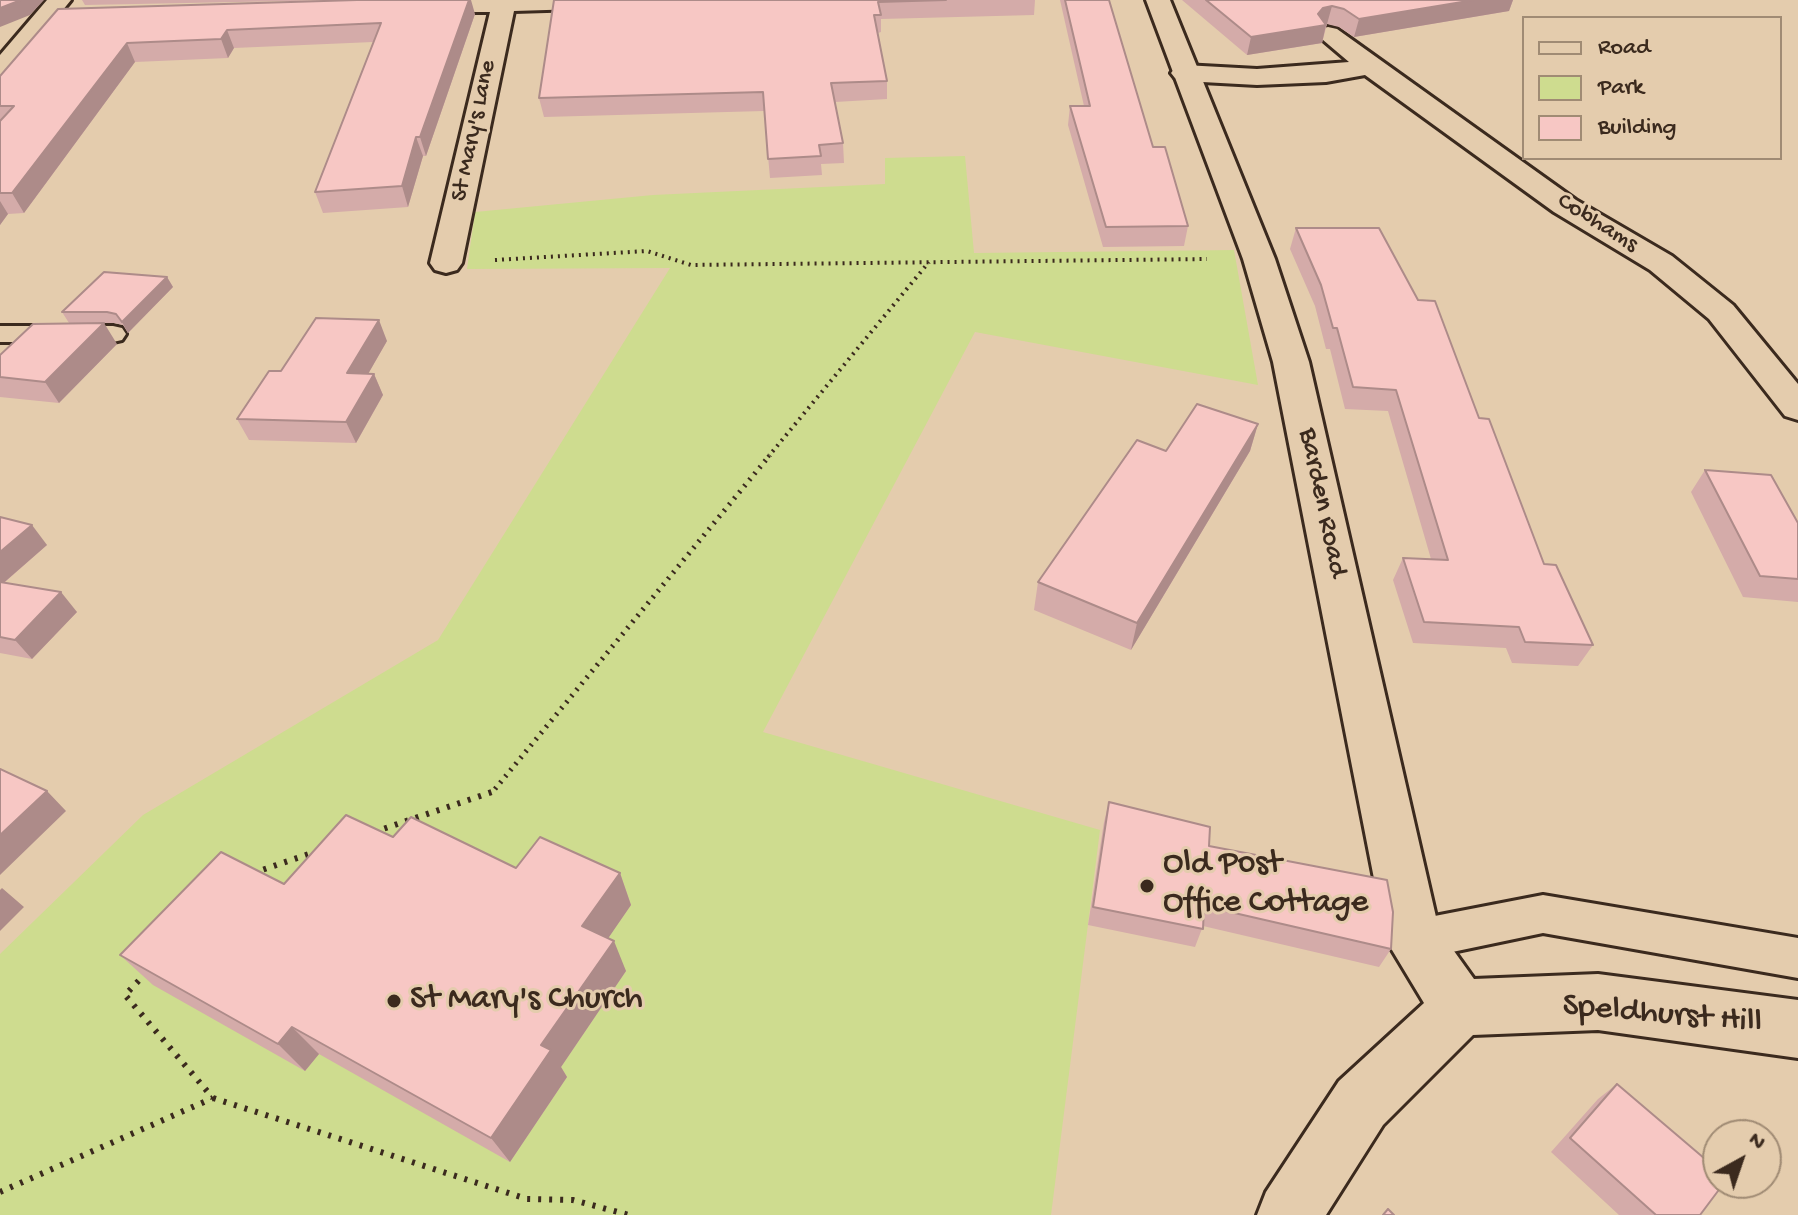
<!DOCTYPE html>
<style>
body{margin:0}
#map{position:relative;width:1798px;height:1215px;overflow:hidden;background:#e4ccad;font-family:"Gochi Hand",sans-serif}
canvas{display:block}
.legend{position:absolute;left:1522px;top:16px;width:260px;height:144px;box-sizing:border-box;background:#e4ccad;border:2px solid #a08b74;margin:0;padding:10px 14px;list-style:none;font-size:24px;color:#3b2a1e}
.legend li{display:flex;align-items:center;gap:16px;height:40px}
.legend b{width:40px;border:2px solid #a08b74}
.north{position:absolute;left:1702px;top:1119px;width:80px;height:80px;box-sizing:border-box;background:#e4ccad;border:2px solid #a08b74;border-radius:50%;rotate:40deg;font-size:22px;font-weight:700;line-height:32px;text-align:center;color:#3b2a1e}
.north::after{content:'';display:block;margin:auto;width:28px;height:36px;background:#3b2a1e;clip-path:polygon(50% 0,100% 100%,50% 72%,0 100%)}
</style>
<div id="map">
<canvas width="1798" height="1215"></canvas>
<ul class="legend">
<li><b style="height:10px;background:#e4ccad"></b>Road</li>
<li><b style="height:22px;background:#cedc8f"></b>Park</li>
<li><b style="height:22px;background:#f7c7c4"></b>Building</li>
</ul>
<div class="north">N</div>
</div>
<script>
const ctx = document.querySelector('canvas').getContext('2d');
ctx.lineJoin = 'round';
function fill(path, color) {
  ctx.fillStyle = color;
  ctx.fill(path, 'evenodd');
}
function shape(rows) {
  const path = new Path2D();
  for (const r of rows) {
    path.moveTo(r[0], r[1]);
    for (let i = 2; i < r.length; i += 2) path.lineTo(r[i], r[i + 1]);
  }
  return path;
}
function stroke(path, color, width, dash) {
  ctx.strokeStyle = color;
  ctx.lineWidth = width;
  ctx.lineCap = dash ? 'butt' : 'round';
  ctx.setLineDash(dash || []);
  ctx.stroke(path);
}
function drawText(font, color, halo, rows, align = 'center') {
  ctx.font = font + ' "Gochi Hand",sans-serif';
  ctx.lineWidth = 6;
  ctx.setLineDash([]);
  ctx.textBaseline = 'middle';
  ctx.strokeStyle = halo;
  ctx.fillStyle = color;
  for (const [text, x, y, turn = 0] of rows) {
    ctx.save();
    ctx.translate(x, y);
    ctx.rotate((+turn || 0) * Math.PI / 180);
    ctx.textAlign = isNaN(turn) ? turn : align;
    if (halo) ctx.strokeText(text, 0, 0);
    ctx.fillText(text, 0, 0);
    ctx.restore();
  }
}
const green = shape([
 [965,156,974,253,1234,250,1258,385,975,332,763,732,1100,830,1051,1215,0,1215,0,954,143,815,438,640,670,268,467,269,475,212,653,195,885,184,885,158]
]);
const pathFar2 = shape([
 [495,260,647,251,691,265,1207,259],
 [768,457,929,262]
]);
const pathFar1 = shape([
 [495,789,770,455]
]);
const path = shape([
 [374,832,492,792,496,787],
 [253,873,315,852],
 [213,1098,527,1199,573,1200,629,1215],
 [0,1192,213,1098,125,995,148,971]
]);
const service = shape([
 [0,326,113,326,122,328,126,334,122,340,113,342,0,342,0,326],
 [1543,895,1798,938,1798,978,1543,933,1414,960,1399,954,1393,940,1399,926,1414,920,1543,895]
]);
const minor = shape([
 [47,0,71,0,9,76,0,79,0,55,47,0],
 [411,0,656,0,652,5,644,7,514,11,462,263,457,270,446,273,435,270,430,263,490,12,403,12,399,7,403,2,411,0],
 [1328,27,1337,29,1576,200,1672,256,1733,305,1798,384,1798,420,1785,416,1709,319,1650,270,1554,212,1365,75,1326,82,1257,85,1184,81,1175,78,1171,73,1175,68,1184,65,1257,69,1349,62,1316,34,1319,29,1328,27]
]);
const tertiary = shape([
 [1146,0,1170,0,1275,259,1309,362,1439,930,1474,979,1598,974,1798,1000,1798,1058,1598,1030,1473,1035,1383,1125,1326,1215,1257,1215,1266,1192,1339,1081,1424,1003,1386,940,1273,362,1243,259,1146,0]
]);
const wall = shape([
 [82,0,340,0,85,5],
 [554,0,1035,0,1034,15,881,19,881,32,878,33,887,81,887,99,835,102,843,143,844,163,821,164,822,175,770,178,764,111,544,117,539,98],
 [1060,0,1109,0,1153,147,1188,226,1184,246,1103,247,1068,125,1070,106,1084,106],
 [1182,0,1513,0,1509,11,1354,37,1339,27,1327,24,1322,43,1247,55],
 [58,9,475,14,426,156,423,156,408,207,323,213,315,192,373,42,234,48,228,58,135,62,24,213,8,214,0,225,0,76],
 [1296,228,1479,418,1544,564,1593,645,1578,666,1512,663,1506,648,1413,643,1393,580,1403,558,1431,559,1388,411,1345,409,1330,349,1326,349,1315,306,1290,249],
 [167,277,173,287,128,333,123,325,114,323,69,323,62,312],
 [387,341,368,374,374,374,383,395,356,443,249,440,237,419,281,371],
 [117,344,59,403,0,397,0,355],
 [1258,424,1250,451,1131,650,1034,610,1038,582,1166,451],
 [1705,470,1798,523,1798,602,1743,597,1691,492],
 [0,517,47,545,5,582,77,612,32,659,0,653],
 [1109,802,1209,846,1391,949,1379,967,1203,926,1195,947,1088,925,1104,822],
 [393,837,516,868,620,873,631,905,608,938,626,971,561,1067,567,1077,510,1162,319,1054,305,1071,153,985,120,955],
 [1617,1084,1700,1215,1619,1215,1551,1152,1598,1099]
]);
const shadedWall = shape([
 [21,0,44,0,30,15,0,27,0,8],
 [469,0,471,0,475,14,426,156,420,137],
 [1474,0,1513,0,1509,11,1354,37,1359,19],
 [1332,6,1327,24,1322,25,1326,25,1322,43,1247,55,1251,37,1318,14,1323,8],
 [227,30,234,48,228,58,221,39],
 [127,43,135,62,24,213,12,193],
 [416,137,423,156,408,207,402,186],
 [0,201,8,214,0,225],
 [167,277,173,287,128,333,122,322],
 [379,320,387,341,356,395,347,373],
 [104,323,117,344,59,403,45,382],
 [374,374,383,395,356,443,346,422],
 [1258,424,1250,451,1131,650,1137,623],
 [32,525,47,545,0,586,0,552],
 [61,592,77,612,32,659,15,640],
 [47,791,66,811,0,875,0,835],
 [620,873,631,905,596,956,582,926],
 [2,888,24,907,0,931,0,890],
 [614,941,626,971,561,1067,567,1077,510,1162,491,1138,541,1045],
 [292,1027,319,1054,305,1071,278,1044]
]);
const building = shape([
 [0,0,21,0,0,8,0,0],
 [357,0,469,0,420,137,416,137,402,186,315,192,381,23,227,30,221,39,127,43,12,193,0,193,0,121,14,106,0,106,0,76,58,9,357,0],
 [554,0,946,0,878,2,881,15,874,15,887,81,831,83,843,143,819,145,821,156,768,159,763,92,539,98,554,0],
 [1065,0,1109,0,1153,147,1165,147,1188,226,1106,227,1070,106,1090,106,1065,0],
 [1206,0,1474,0,1359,19,1344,9,1332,6,1323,8,1318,14,1326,25,1251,37,1206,0],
 [1296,228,1379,228,1418,300,1435,301,1479,418,1489,419,1544,564,1556,565,1593,645,1525,642,1519,627,1424,622,1403,558,1448,560,1396,390,1353,387,1337,328,1333,328,1321,285,1296,228],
 [104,272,167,277,122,322,116,314,107,312,62,312,104,272],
 [316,318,379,320,347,373,374,374,346,422,237,419,269,371,281,371,316,318],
 [104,323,45,382,0,377,0,355,33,324,104,323],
 [1197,404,1258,424,1137,623,1038,582,1137,440,1166,451,1197,404],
 [1705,470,1771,475,1798,523,1798,579,1760,576,1705,470],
 [0,517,32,525,0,552,0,517],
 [0,582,61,592,15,640,0,637,0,582],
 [0,769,47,791,0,835,0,769],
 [1109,802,1210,827,1209,846,1387,880,1393,912,1391,949,1204,906,1203,929,1093,907,1109,802],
 [346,815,393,837,411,817,516,868,540,837,620,873,582,926,614,941,541,1045,551,1050,491,1138,292,1027,278,1044,120,955,221,852,284,884,346,815],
 [1617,1084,1718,1170,1718,1183,1724,1183,1700,1215,1656,1215,1570,1138,1617,1084],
 [1388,1209,1394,1215,1383,1215,1388,1209]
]);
const markers = [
 [1147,886,8,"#3b2a1e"],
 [394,1001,8,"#3b2a1e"]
];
const farStreetnames = [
 ["St Mary's Lane",475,131,-78],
 ["Cobhams",1597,224,32]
];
const streetNames = [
 ["Barden Road",1321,503,78]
];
const nearPoinames = [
 ["Old Post",1163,866],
 ["Office Cottage",1163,905],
 ["St Mary's Church",410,1001]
];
const nearStreetnames = [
 ["Speldhurst Hill",1662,1016,5]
];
fill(green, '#cedc8f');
stroke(service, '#3b2a1e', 6);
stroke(minor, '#3b2a1e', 6);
stroke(tertiary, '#3b2a1e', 6);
stroke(pathFar2, '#3b2a1e', 4, [2, 5]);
stroke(pathFar1, '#3b2a1e', 5, [2, 6]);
stroke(path, '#3b2a1e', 6, [3, 8]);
fill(service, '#e4ccad');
fill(minor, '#e4ccad');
fill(tertiary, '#e4ccad');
fill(wall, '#d4aba9');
fill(shadedWall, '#ad8b89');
fill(building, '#f7c7c4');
stroke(building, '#ad8b89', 2);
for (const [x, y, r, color] of markers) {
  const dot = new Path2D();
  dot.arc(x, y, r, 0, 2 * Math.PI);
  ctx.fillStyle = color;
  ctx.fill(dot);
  stroke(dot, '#e4ccad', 3);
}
drawText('24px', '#3b2a1e', '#e4ccad', farStreetnames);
drawText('28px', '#3b2a1e', '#e4ccad', streetNames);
drawText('34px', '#3b2a1e', '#e4ccad', nearPoinames, 'left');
drawText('34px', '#3b2a1e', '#e4ccad', nearStreetnames);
</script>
